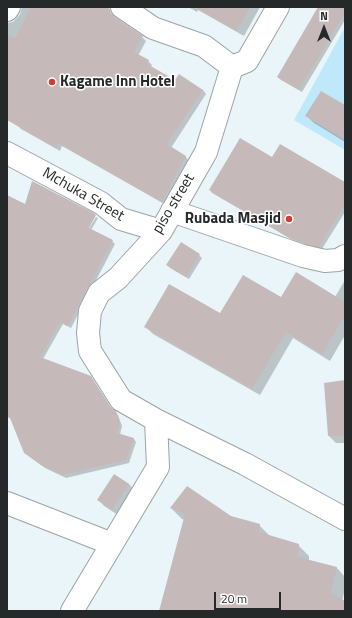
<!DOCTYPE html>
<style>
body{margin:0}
#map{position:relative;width:352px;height:618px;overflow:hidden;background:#eaf5f9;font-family:"Titillium Web",sans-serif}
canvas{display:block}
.frame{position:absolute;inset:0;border:8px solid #25292a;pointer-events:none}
.north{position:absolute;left:304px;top:8px;width:40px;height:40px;-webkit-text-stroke:3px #fff;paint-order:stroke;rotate:0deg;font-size:11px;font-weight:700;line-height:16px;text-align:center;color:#25292a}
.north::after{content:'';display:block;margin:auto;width:14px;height:18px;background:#25292a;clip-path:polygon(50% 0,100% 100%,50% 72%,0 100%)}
.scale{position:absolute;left:214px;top:592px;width:67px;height:18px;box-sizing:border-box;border:2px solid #25292a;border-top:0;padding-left:5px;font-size:12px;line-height:14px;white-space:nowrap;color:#25292a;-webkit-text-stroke:3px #fff;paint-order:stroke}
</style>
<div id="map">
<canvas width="352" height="618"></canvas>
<div class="frame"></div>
<div class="north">N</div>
<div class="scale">20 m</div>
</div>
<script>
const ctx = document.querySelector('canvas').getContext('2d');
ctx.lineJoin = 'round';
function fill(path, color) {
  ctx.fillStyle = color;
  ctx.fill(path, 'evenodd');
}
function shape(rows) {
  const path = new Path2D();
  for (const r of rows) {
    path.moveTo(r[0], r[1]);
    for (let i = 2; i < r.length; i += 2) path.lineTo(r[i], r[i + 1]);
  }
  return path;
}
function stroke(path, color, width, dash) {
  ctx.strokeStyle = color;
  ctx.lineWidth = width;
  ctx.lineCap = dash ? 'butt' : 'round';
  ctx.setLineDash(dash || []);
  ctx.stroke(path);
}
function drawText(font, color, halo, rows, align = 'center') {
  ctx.font = font + ' "Titillium Web",sans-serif';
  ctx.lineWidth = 3;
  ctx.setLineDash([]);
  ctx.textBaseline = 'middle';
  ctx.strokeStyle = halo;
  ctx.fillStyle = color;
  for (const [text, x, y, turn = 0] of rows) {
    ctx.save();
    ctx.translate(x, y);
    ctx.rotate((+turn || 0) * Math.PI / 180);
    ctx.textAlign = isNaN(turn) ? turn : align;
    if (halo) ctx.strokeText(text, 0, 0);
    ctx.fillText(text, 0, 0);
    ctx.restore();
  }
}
const green = shape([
 [345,27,345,150,294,120]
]);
const shadow = shape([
 [22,7,64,7,116,19,142,37,146,41,138,56,148,61,152,65,150,68,175,82,203,90,206,94,171,148,186,157,189,161,166,205,62,146,60,151,21,129,7,115,7,23,13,22,20,14],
 [188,7,260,7,244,36,198,10,197,12],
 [319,7,345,7,345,20,302,92,281,80,278,77],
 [345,106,345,142,314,123,307,116],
 [272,158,345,183,345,212,322,249,310,246,293,240,212,193,210,190],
 [7,196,87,232,96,217,98,218,91,230,112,241,115,244,71,328,63,324,43,359,90,376,93,380,113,410,118,415,122,426,120,435,134,439,136,442,129,463,66,478,45,468,28,455,7,409],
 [199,255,202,258,189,279,170,268,168,265],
 [345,280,345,335,330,361,293,338,260,395,153,334,146,327,220,314,282,298,335,297],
 [345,381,345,443,336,443,329,436],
 [115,475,129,484,134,490,118,515,104,506,99,500],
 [171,508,231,517,259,525,270,536,298,545,309,556,309,561,337,568,345,577,345,589,342,601,345,602,345,611,160,611,185,520,182,519]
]);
const building = shape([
 [31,7,107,7,110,9,111,13,115,17,143,36,134,52,149,60,147,64,175,80,179,74,203,90,167,144,186,156,162,202,58,143,56,148,7,120,7,35,15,38],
 [195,7,251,7,236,31],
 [318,7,345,7,345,13,299,90,277,77],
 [321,91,345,105,345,140,305,116],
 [240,138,272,157,280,144,345,182,345,204,319,247,306,244,289,238,209,190],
 [32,181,94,213,96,215,89,228,113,240,68,326,60,322,40,357,91,376,110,407,116,411,120,423,117,433,134,438,126,460,62,475,41,465,24,453,10,418,7,417,7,195,25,204],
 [181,242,200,254,186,277,166,265],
 [296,272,345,302,345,316,322,354,286,332,252,389,144,327,169,284,220,313,243,275,281,297],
 [345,380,345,436,328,436,324,383],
 [114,474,129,484,112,510,97,500],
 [187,486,231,516,260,524,259,532,299,544,298,557,337,567,331,593,345,601,345,611,159,611,185,514,170,508]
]);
const minor = shape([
 [122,7,153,28,204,46,232,67],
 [278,7,247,61,232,67,206,152,161,231,118,278,99,293,90,311,88,333,90,351,121,400,156,420,245,464,345,519],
 [7,10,9,7],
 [7,153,101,203,121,219,161,231],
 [172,211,303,256,325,261,338,260,345,256],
 [7,503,112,544],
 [72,611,158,467,156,420]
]);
const markers = [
 [52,82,4,"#ce3f3b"],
 [289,219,4,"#ce3f3b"]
];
const poiNames = [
 ["Kagame Inn Hotel",60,82],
 ["Rubada Masjid",281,219,"right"]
];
const streetNames = [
 ["Mchuka Street",83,195,30],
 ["piso street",174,204,-59]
];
fill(green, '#bfe9fb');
fill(shadow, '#0003');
fill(building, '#c5bab9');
stroke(minor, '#9ba4a8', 24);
stroke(minor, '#fff', 22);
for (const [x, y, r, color] of markers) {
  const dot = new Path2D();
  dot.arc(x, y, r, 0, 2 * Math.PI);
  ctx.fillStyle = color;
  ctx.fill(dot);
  stroke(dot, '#fff', 1.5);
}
drawText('bold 15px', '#25292a', '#fff', poiNames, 'left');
drawText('15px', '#25292a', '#fff', streetNames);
</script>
